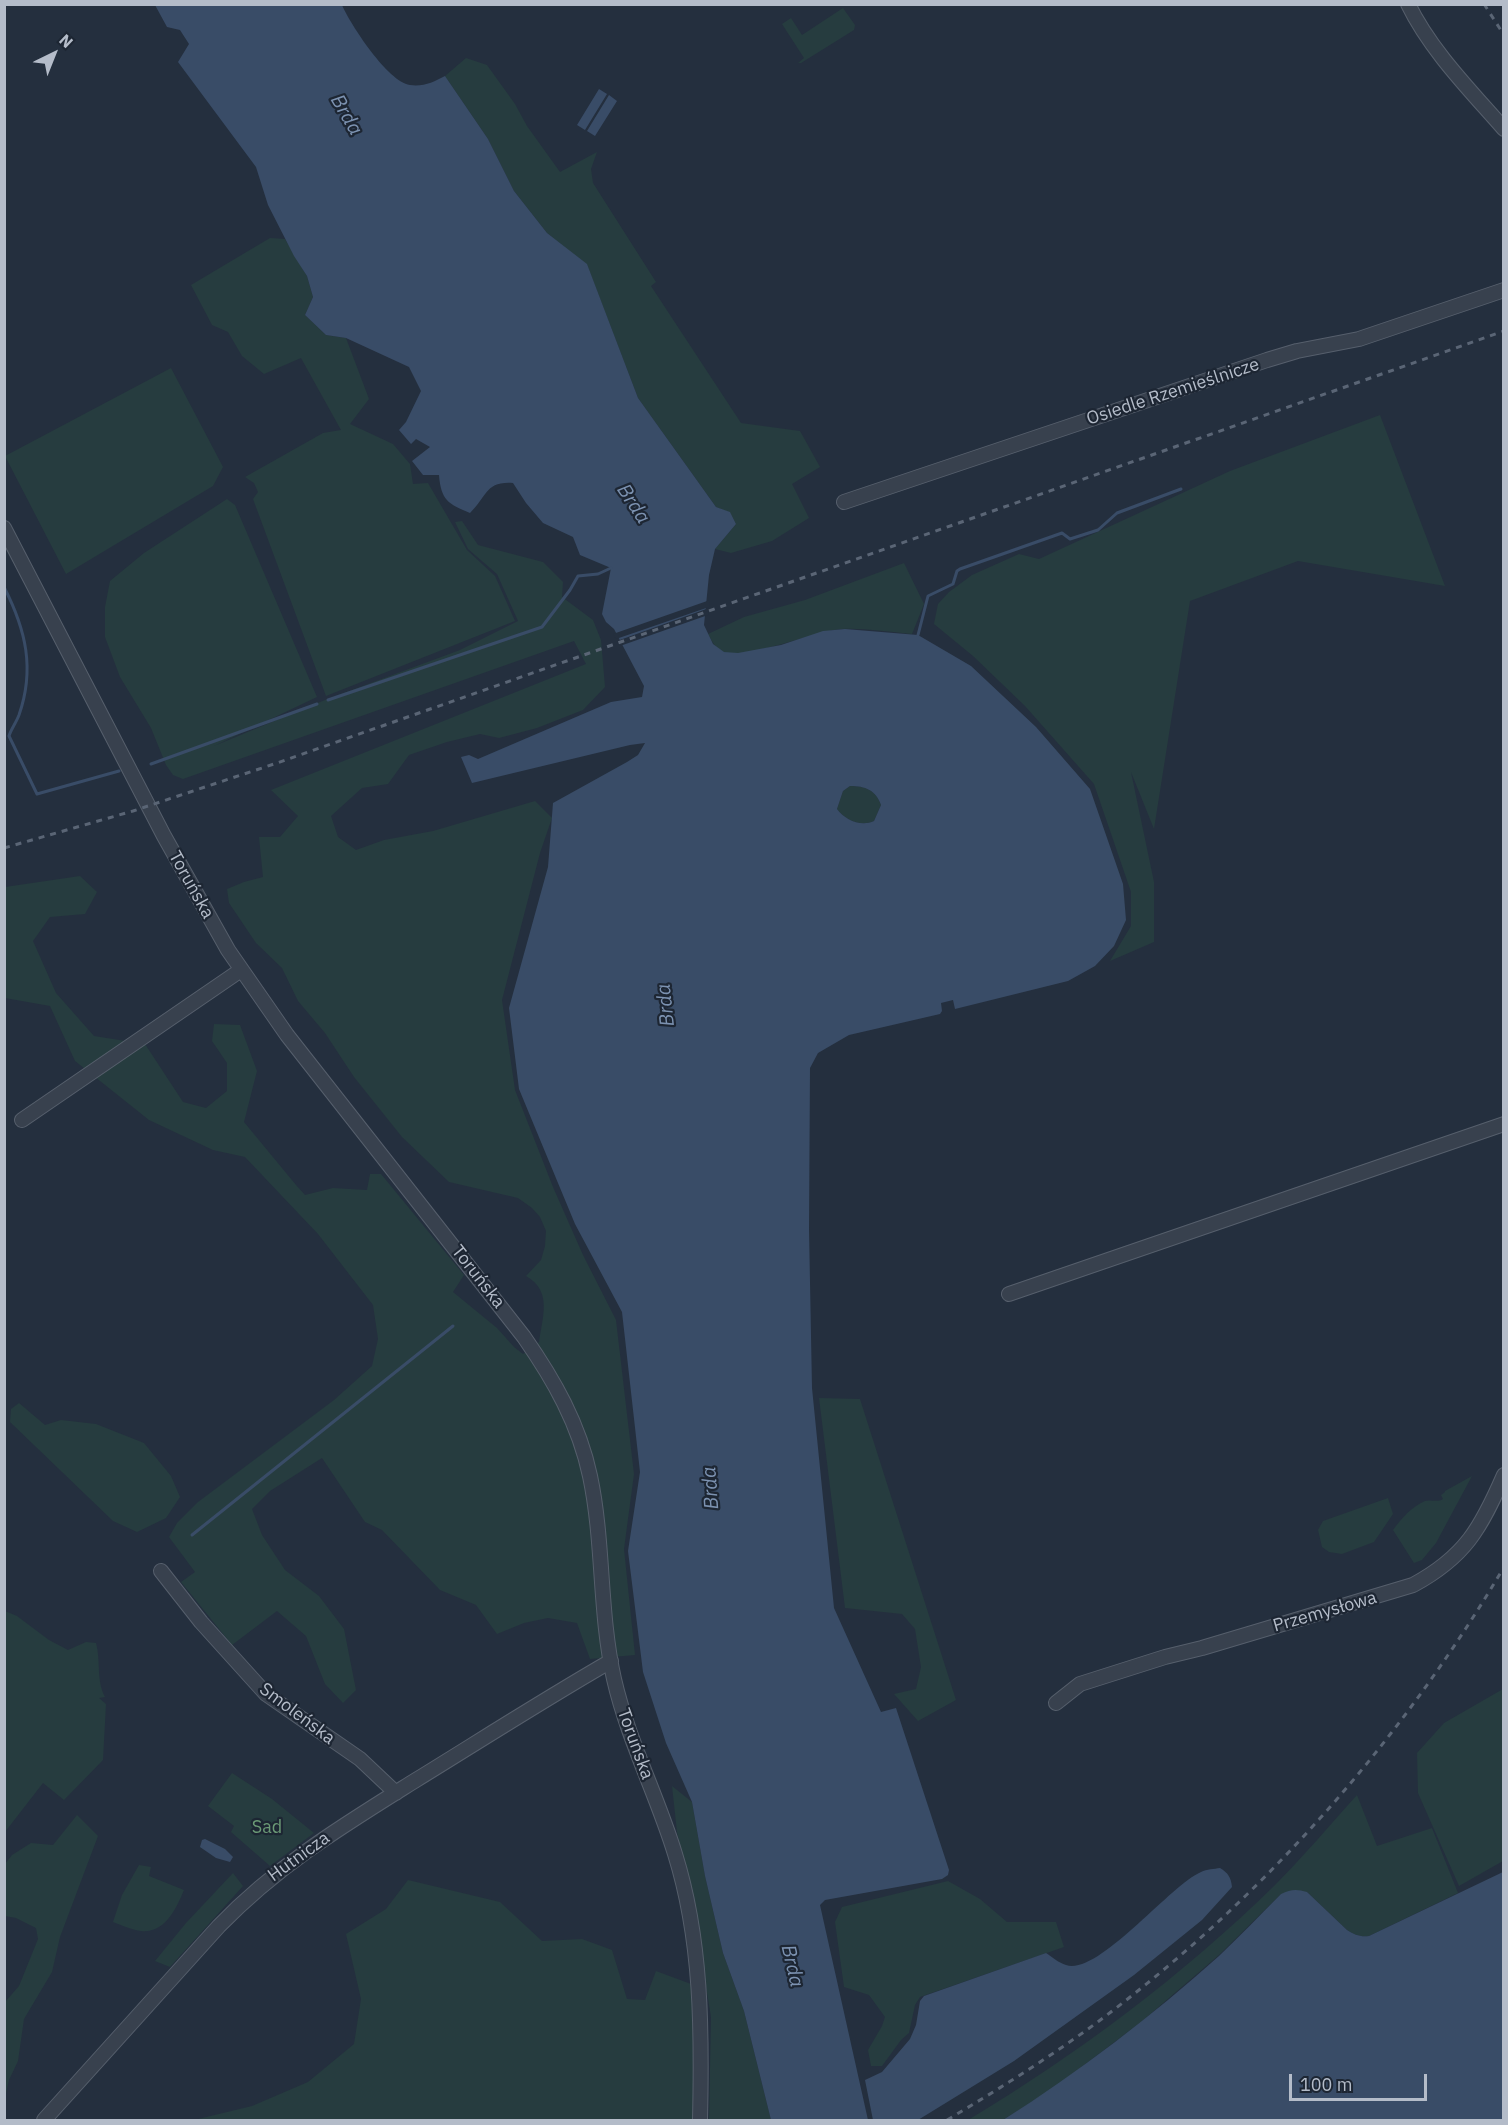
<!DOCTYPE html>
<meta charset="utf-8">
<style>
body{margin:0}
#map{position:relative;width:1508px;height:2125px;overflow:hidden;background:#242f3e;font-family:"IBM Plex Sans",sans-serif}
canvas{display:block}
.frame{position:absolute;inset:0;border:6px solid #b4bcc9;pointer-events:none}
.north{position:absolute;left:24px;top:24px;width:60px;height:60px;-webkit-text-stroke:4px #1d2633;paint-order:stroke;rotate:43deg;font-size:16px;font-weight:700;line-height:24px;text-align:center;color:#b4bcc9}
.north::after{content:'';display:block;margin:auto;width:21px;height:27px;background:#b4bcc9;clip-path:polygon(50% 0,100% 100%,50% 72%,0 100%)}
.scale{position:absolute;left:1289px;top:2074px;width:138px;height:27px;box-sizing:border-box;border:3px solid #b4bcc9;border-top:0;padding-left:8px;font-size:18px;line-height:21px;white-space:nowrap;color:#b4bcc9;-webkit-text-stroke:4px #1d2633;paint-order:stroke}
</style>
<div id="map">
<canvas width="1508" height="2125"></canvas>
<div class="frame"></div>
<div class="north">N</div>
<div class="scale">100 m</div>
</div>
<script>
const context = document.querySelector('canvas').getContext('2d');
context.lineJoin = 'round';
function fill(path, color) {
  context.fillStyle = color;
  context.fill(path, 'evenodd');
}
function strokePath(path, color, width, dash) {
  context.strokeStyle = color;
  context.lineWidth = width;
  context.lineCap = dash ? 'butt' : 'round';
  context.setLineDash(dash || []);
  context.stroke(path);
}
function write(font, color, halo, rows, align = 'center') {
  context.font = font + ' "IBM Plex Sans",sans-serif';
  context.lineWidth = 4.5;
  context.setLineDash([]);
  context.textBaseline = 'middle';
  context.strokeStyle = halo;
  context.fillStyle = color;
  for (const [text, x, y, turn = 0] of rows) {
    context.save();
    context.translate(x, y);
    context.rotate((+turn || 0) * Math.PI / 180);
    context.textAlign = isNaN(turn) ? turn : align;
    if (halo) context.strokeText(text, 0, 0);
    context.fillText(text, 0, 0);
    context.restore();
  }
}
const green = new Path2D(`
 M843,8l12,17 -1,5 -53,33h-3l6,-5 -22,-34 9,-6 11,17z
 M466,58l21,7 28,39 12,22 33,46 37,-20 -6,17 2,14 63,99 -5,4 90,137 59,8 20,36 -28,17 17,34 -37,23 -41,12 -16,-4 21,-25 -6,-11 -14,-6 -78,-109 -51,-133 -40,-32 -33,-42 -26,-52 -43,-63z
 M270,238l15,1 22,37 6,21 -8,18 21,20 20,3 23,61 -19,25 43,20 17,20 3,20 15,-1 39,67 28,26 20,45 -189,75 -73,-197 5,-7 -4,-9 -9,-6 78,-44 18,-3 -40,-72 -37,16 -22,-18 -14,-24 -16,-7 -21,-40z
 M171,368l52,99 -10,19 -147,88 -61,-118z
 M1380,415l65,171 -147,-25 -108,40 -36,228 -23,-57 23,110v60l-44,19 21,-35v-34l-37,-108 -69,-78 -52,-50 -39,-32 4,-20 11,-12 23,-17 47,-21 20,5 191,-88z
 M227,499l8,6 82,192 -103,49 111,-46 135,-50 58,-29 -21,-47 -29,-25 -13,-27 7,-1 16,24 65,17 20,20 -1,15 31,23 8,20 4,47 -22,23 -46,18 -38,10 -19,-4 -33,8 -38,13 -21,29 -26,4 -31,28 7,21 18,13 28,-10 49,-9 102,-30 17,17 -12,35 -38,147 13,90 38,97 30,68 33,65 18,154 -10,75 11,106 -45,4 -13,-36 -29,-5 -24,5 -27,11 -21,-29 -36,-15 -58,-60 -17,-8 -43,-64 -52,33 -18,18 10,26 23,35 34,26 25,33 12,61 -13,13 -18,-19 -19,-48 -29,-25 -45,34 -51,-63 14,-10 -26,-35 8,-14 21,-21 136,-102 38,-34 6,-27 -5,-34 -55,-71 -73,-77 -32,-7 -64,-30 -74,-59 -25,-55 -45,-8v-111l75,-11 17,16 -12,22 -35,3 -17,24 23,52 38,43 51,8 38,58 23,6 21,-17v-28l-15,-22 2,-17 26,1 17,46 -13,51 52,63 9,10 28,-7 34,2 3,-16h11l83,101 -11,17 44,36 17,19 9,7 16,-12c4,-27 13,-51 -13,-66l15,-16 4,-14 1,-15 -6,-14 -8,-9 -14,-10 -69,-16 -47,-45 -48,-60 -29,-44 -27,-32 -16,-33 -26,-25 -27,-40 -2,-14 17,-7 19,-5 -4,-40h21l18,-21 -27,-26 315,-126 -12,-23 -391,138 -10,-4 -7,-10 -15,-37 -31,-51 -15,-40v-30l5,-26 34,-28z
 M904,563l20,41 -12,30c-23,-2 -48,-6 -70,-5 -27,2 -99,32 -119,23 -8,-4 -11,-11 -15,-18l36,-17 61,-17z
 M850,786c15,0 26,4 31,19l-7,16c-13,6 -29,-1 -37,-12l6,-18z
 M819,1398l41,1 96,301 -38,21 -24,-27 22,-5 5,-22 -6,-38 -13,-15 -57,-6z
 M19,1403l26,22 16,-5 35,4 48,19 27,33 9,21 -14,21 -29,14 -24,-11 -103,-99 1,-13z
 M1472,1476l-36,67 -14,17 -8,3 -21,-33c9,-12 18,-23 32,-29 6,-2 12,2 18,-2l-2,-4 4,-3v-1z
 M1388,1498l5,16 -19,28 -32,12 -13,-2 -7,-5 -4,-17 5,-9z
 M5,1611l12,5 32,24 19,10 18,-8 10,1c5,18 0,37 9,54l-6,1 7,6 -3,56 -39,40 -21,-17 -38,49z
 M1503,1689v172l-44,25 -41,-93 -1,-40 27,-30z
 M232,1773l40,26 42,34 -44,33 -39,-34 3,-6 -26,-20z
 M672,1786l20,16 13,74 18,77 21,58 27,109h-62l2,-103 -19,-116 -15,-69z
 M1357,1795l20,51 55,-18 26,65 -89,43c-9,1 -14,-1 -22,-6l-40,-38 -26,2 -62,61 -78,67 -90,68 -48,30h-35c110,-66 214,-144 306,-234 29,-29 56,-61 83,-91z
 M77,1815l21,21 -38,101 -8,35 -28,47 -6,42 -9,19 -4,18v-96l14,-16 19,-47 -2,-11 -20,-10 -11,-2v-52l7,-9 19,-12 22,2z
 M139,1865l12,2 -2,9 35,14c-7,17 -19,44 -43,41 -9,-1 -20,-6 -28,-9l9,-27z
 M233,1873l10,13 -73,81 -15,-6 31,-38z
 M408,1880l92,22 42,39 40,-2 30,11 15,49 18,1 11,-29 35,13 4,48 -1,88h-500l58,-14 56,-24 46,-38 7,-45 -15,-65 40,-25z
 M948,1881l32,18 27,23h49l8,25 -144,50 -5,8 -6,28 -8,7 -19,26h-11l-3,-16 14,-24 3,-9 -16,-22 -25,-8 -9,-65 7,-15z`);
const water = new Path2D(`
 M155,5h187c8,19 46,77 68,80 13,2 24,-3 35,-9l43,63 26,52 33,42 40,31 51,134 78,109 14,5 6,12 -21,25 -6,26 -5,50 9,19 11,8 14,1 43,-8 42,-14 22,-2 73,6 53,31 65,61 54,62 33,95 3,36 -12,26 -19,20 -27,15 -113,28 -2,-9 -12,3 1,8 -2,3 -91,21 -31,18 -8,15 -1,161 3,159 22,220 47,104 15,-4 53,162 -1,5 -6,4 -117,21 -5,5 48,215h-97l-27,-109 -21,-58 -18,-77 -13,-74 -26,-59 -23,-71 -15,-121 12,-79 -18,-160 -47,-88 -56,-135 -10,-81 39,-141 5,-64 74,-41 11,-7 7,-12 -15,2 -158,38 -11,-26 8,-2 9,4 133,-57 31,-5 2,-11 -30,-57 -8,-7 -4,-8 9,-46 -31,-13 -7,-18 -30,-14 -17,-20 -13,-20c-28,-2 -26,14 -43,30 -22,-9 -29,-13 -31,-38h-16l-11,-14 18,-14 -14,-8 -5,5 -12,-14 7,-8 15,-31 -12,-24 -63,-29 -20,-3 -21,-20 8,-18 -6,-21 -13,-20 -26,-51 -12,-38 -78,-105 11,-18 -9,-14 -13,-3zM850,786c15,0 26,4 31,19l-7,16c-13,6 -29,-1 -37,-12l6,-18z
 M599,89l8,5 -22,36 -8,-5z
 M609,95l8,6 -22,35 -8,-5z
 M205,1839l20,10 8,8 -3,5 -14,-4 -16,-11 2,-7z
 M1220,1868c8,5 11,9 12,19l-30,33 -68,55 -120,86 -96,59h-45l-8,-40 17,-8 28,-33 6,-14 4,-24 4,-5 122,-43c6,4 13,10 20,12 32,11 103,-79 135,-93 6,-3 13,-3 19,-4z
 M1503,1872v248h-500c76,-48 149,-104 216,-164 21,-20 41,-41 62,-62 10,-5 16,-5 26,-2l40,38c8,5 13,7 22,6z`);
const pier = new Path2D(`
 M710,600l-1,7 -93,32 -3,-5z
 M709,608l-1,7 -88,31 -3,-5z`);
const stream = new Path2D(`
 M4,587c22,43 31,82 15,128 -3,8 -8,14 -10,21l28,58 82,-23
 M918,635l10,-39 25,-12 4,-13 3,-2 102,-36 8,6 28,-9 19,-17 64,-24
 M328,700l214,-73 28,-37 8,-14 20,-2 13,-6
 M151,764l166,-60
 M192,1535l261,-209`);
const minor = new Path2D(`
 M1408,4c23,47 62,86 96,125
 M844,502l423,-142 30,-9 62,-12 145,-49
 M4,528l160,308 64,114 59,85 237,302c30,43 55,87 66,139 14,66 9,136 24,203 14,61 43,116 61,175 27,86 27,178 25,266
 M22,1120l219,-150
 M1009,1294l495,-170
 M161,1571l40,51 65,72 94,65 36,34
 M1056,1703l24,-19 85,-27 37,-9 211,-63c52,-28 68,-57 91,-110
 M44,2120l175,-194c60,-62 125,-101 197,-146 65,-40 129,-81 195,-119`);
const rail = new Path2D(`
 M1484,4l20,31
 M4,848l129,-37 144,-48 1227,-432
 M947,2120c52,-31 103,-63 152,-99 163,-122 301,-278 405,-454`);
const streetNames = [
 ["Osiedle Rzemieślnicze",1173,392,-18],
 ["Toruńska",191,885,61],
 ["Toruńska",478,1277,52],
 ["Przemysłowa",1325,1612,-16],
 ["Smoleńska",297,1714,37],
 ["Toruńska",635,1744,70],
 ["Hutnicza",299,1857,-36]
];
const parkNames = [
 ["Sad",267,1828]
];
const waterNames = [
 ["Brda",346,115,60],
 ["Brda",633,504,57],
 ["Brda",666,1005,-96],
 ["Brda",711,1488,-94],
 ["Brda",792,1966,77]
];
fill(green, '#263c3f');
fill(water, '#394c67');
fill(pier, '#242f3e');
strokePath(stream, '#394c67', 3);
strokePath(minor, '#565f6c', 16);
strokePath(minor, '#38414e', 14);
strokePath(rail, '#5a6575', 3, [6, 6]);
write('18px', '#b4bcc9', '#1d2633', streetNames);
write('18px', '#6b9a76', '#1d2633', parkNames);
write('italic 20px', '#7c92b1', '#1d2633', waterNames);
</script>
